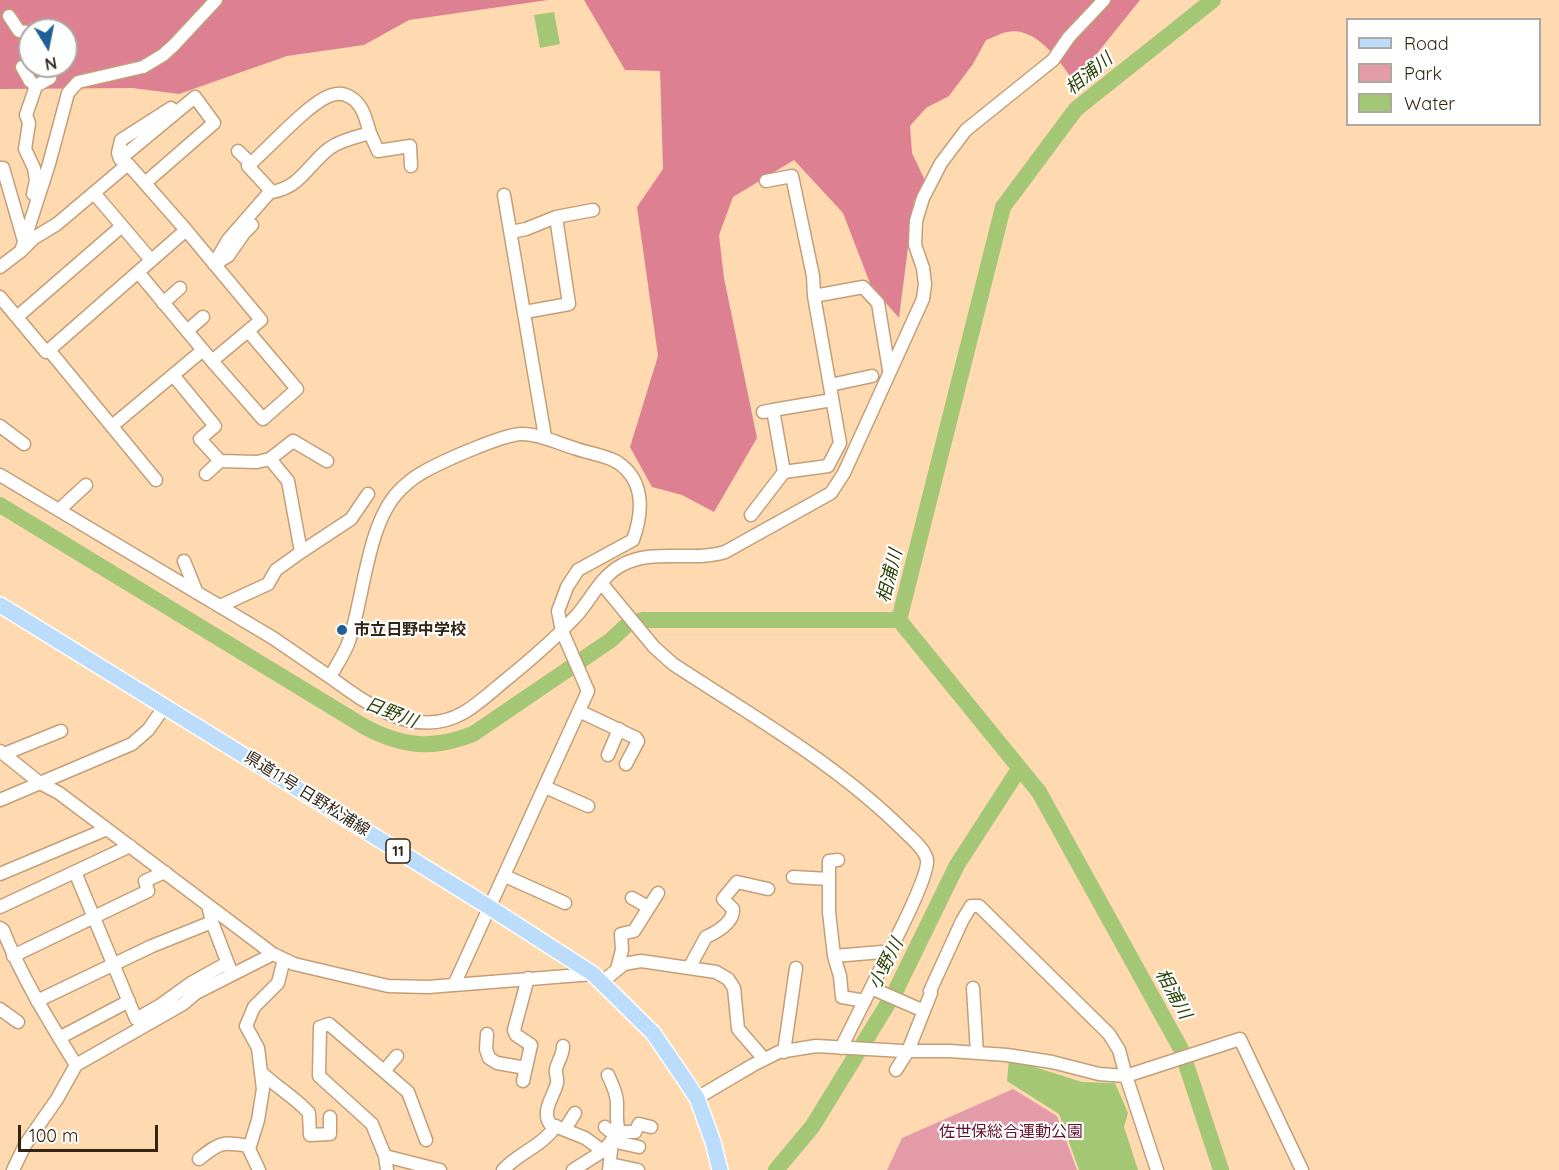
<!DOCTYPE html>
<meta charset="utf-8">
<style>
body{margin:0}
#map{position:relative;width:1559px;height:1170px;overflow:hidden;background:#ffd9b0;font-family:Quicksand,sans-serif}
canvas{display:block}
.legend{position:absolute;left:1346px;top:18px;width:195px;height:108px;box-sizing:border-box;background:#fff;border:2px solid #ada8a1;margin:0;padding:8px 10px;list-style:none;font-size:18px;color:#332515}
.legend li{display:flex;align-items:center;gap:12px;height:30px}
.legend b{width:30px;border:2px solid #ada8a1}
.north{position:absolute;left:18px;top:18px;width:60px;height:60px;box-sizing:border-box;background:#fff;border:2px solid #ada8a1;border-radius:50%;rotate:170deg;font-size:16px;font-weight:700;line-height:24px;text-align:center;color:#332515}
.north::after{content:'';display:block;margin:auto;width:21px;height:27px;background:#206096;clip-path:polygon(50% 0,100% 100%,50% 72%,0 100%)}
.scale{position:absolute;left:18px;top:1125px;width:140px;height:27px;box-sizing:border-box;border:3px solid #332515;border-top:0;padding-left:8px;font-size:18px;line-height:21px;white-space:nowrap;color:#332515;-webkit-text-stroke:4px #fff;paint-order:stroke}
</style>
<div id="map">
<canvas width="1559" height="1170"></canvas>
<ul class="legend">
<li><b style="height:8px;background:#bcdcfb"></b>Road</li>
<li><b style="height:16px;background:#e49ba8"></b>Park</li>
<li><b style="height:16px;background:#a3c774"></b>Water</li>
</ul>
<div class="north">N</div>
<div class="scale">100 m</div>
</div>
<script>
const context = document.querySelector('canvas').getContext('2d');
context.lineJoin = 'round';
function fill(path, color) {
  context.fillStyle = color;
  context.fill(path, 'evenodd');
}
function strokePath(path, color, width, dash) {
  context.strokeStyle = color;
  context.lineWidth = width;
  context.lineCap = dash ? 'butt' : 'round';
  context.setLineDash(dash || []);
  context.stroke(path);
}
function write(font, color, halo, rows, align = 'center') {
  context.font = font + ' Quicksand,"Noto Sans JP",sans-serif';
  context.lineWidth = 4.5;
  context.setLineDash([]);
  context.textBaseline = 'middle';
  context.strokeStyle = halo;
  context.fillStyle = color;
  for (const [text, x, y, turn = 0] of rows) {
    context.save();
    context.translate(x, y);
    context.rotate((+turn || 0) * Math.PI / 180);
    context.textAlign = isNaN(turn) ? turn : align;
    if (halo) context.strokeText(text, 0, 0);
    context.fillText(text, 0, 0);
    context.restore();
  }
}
const green = new Path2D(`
 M1013,1089l44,27 20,54h-190l15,-32z`);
const forest = new Path2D(`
 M0,0h548l-139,20 -45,25 -77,11 -108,38 -47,-6 -132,1zM30,30h36v36h-36z
 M584,0h556l-66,82c-13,-20 -39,-57 -67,-50 -7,1 -14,6 -21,8l-13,24 -24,32 -23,12 -16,18 2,27 17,36 -15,11 -15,118 -28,-32 -28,-73 -49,-53 -61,37 -14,38 5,43 33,160 -43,74 -32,-17 -30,-8 -22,-40 28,-91 -21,-149 26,-38 -3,-98 -35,-1z`);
const water = new Path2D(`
 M554,12l6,32 -20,4 -6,-33z
 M1009,1059l73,23 33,1 13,30 -4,14 14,43h-59l-20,-56 -52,-33z`);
const river = new Path2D(`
 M1213,0l-137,109 -73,98 -104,413 140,172 142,257 40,121
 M0,505l365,222c38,20 67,23 108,7l138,-94 17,-16 15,-4h256
 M776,1170l36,-43 83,-135 62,-127 62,-96`);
const minor = new Path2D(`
 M9,16l10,15 9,1 2,3
 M22,67l8,14 6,5 -10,29 3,8 -4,26 9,19 2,12 -3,14
 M36,86l14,-8 2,-12
 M370,133l8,18 32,-5 1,20
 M238,151l13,13
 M120,159l-2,-6 3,-13 50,-32
 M0,168h3l21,73
 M766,181l26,-5 21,100 1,20 49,-9 15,16 11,67
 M145,183l69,-60 -19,-26 -75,62 8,5 58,66
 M94,193l57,67
 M504,195l41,242
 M511,232l15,-3 30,-12
 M21,251l28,-87 19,-71 10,-11 65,-15 20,-12 11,-10 42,-45
 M214,264l14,-24 41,-47c9,-2 19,-5 26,-11 13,-10 22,-25 35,-34 11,-8 27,-11 40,-15 -4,-13 -7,-29 -20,-36 -5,-3 -12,-4 -18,-2 -22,6 -64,54 -84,71l24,26
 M215,264l13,-8 16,-23 8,-8
 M0,267l21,-16 13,-13 23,-14 71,-60
 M0,297l46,55 3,-2 107,130
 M163,303l17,-15
 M525,312l44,-8 -13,-87 37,-7
 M17,317l105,-91
 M187,331l16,-14
 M49,350l137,-120 75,90 -49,41 -74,-89
 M212,361l51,58 34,-30 -49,-58
 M173,375l42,51 -15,13 20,22 -14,13
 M830,385l42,-9
 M773,410l59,-10
 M763,412l10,-2 11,62
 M0,426l24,18
 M112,426l91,-76
 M220,461l37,1 13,-3 23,-18 34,20
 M0,475l273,163 57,39c6,-11 15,-24 19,-36 15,-44 18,-117 50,-150 6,-6 14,-13 21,-17 18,-11 83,-40 102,-40 18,0 35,9 52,14 13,5 31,7 43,14 28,18 26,50 16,78l-55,30 -11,17 -9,24 4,20 26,60 -134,294
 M59,510l27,-25
 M751,515l33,-43 44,-6 12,-23 -26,-147
 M301,552l50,-33 17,-25
 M184,561l13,32
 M602,584l52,63 19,17c79,52 164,100 232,168 7,7 20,17 22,28 2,15 -31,79 -40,96
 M220,606l48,-22 8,-14 25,-18 -13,-71 -18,-22
 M330,677c37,27 85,63 133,36 14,-8 27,-20 39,-30 26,-21 52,-43 75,-68 14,-16 25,-40 45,-50 31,-17 70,-3 103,-13l106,-59 13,-20 79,-174 2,-15 -2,-16 -8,-23 1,-24 7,-23 18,-35 25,-33 87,-70 16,-23 35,-37
 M579,711l57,27 2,3 -12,23
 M0,751l40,32 19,10 214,161 21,10 94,22 40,1 165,-13
 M4,754l57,-23
 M608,755l11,-26
 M545,787l43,19
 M0,800l132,-56 16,-14 17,-24
 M838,860l-9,1v51l5,44 48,-4 5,4 -46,92
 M75,872l61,147 23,-13 32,-23 36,-20
 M0,874l107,-45
 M505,876l60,27
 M793,877l36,2
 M632,898l16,9
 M0,907l130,-61
 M212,922l18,47
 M0,928l3,2c19,48 46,91 73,135
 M13,956l135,-65 -3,-10 20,-9
 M834,956l6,20 2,21 23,4
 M689,968l17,-31c11,-5 28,-15 27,-28l-10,-10 14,-17 31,7
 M617,969l5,-19 -1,-16 13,-3 24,-38
 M602,982l22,-18 17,-3 75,11 12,7 6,9 4,41 26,30
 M871,988l53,23
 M973,988l4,65
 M37,1001l115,-55 60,-24 -4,-17
 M0,1009l18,13
 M487,1034l-1,15 3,9 8,5 29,5
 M59,1038l70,-37
 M563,1046c0,10 -5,14 -7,23 -1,5 2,9 1,14 -3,13 -16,28 -7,41l35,14 18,13
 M784,1052l12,-84
 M896,1070l12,-19 23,-58 -1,-2 32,-70 9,-15h8l130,128 10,16 7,26 31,94
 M384,1071l13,-15
 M261,1072c15,15 34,25 48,41l1,22 20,-1v-17
 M523,1081l8,-36 -15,-10 -2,-5 14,-52
 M697,1098l56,-33 26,-13 37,-6 87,5h47l57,4 45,7 47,12 27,2 114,-37 62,131
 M605,1127l11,9
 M565,1129l10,-16
 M619,1132h16l4,-8 12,3
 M426,1140l-18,-48 -79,-68 -9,3 -1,49 53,48 13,32 55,14
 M385,1156l2,14
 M199,1159c22,-18 23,-17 51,-13
 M610,1164l28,6
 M13,1170l12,-25 32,-46 19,-34 107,-61 13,-11 77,-39
 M259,1170l-10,-21 9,-29 5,-31 -5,-41 -12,-22 8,-19 24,-24 6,-24
 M503,1170c17,-18 38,-23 53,-44
 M573,1170l30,-19 16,-19c-3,-10 -2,-18 -2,-29 0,-10 -5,-19 -9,-28
 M609,1170l3,-29 27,6`);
const major = new Path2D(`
 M0,605l489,302 104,67 60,59 26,38 18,27 16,44 7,28`);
const markers = [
 [342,630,6,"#206096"]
];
const shields = [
 [398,851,24]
];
const shieldNames = [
 ["11",398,851]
];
const poiNames = [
 ["市立日野中学校",354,630]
];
const streetNames = [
 ["県道11号 日野松浦線",307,794,32]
];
const parkNames = [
 ["佐世保総合運動公園",1011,1132]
];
const waterNames = [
 ["相浦川",1089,74,-39],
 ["相浦川",890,576,-76],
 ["日野川",391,713,21],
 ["小野川",886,964,-63],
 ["相浦川",1173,994,61]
];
fill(green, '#e49ba8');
fill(forest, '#dc8092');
fill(water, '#a3c774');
strokePath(river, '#a3c774', 16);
strokePath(minor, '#c39f78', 15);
strokePath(major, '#fff', 18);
strokePath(minor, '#fff', 12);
strokePath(major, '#bcdcfb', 15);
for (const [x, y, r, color] of markers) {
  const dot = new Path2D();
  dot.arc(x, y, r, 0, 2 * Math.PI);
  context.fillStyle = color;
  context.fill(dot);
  strokePath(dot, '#fff', 2);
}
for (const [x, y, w] of shields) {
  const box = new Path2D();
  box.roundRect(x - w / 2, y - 12, w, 24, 4.5);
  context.fillStyle = '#fff';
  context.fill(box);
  strokePath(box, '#332515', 1.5);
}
write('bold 15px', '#332515', null, shieldNames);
write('bold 16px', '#332515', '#fff', poiNames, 'left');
write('16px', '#332515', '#fff', streetNames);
write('16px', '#63102a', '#fff', parkNames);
write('italic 18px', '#2d4306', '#fff', waterNames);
</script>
